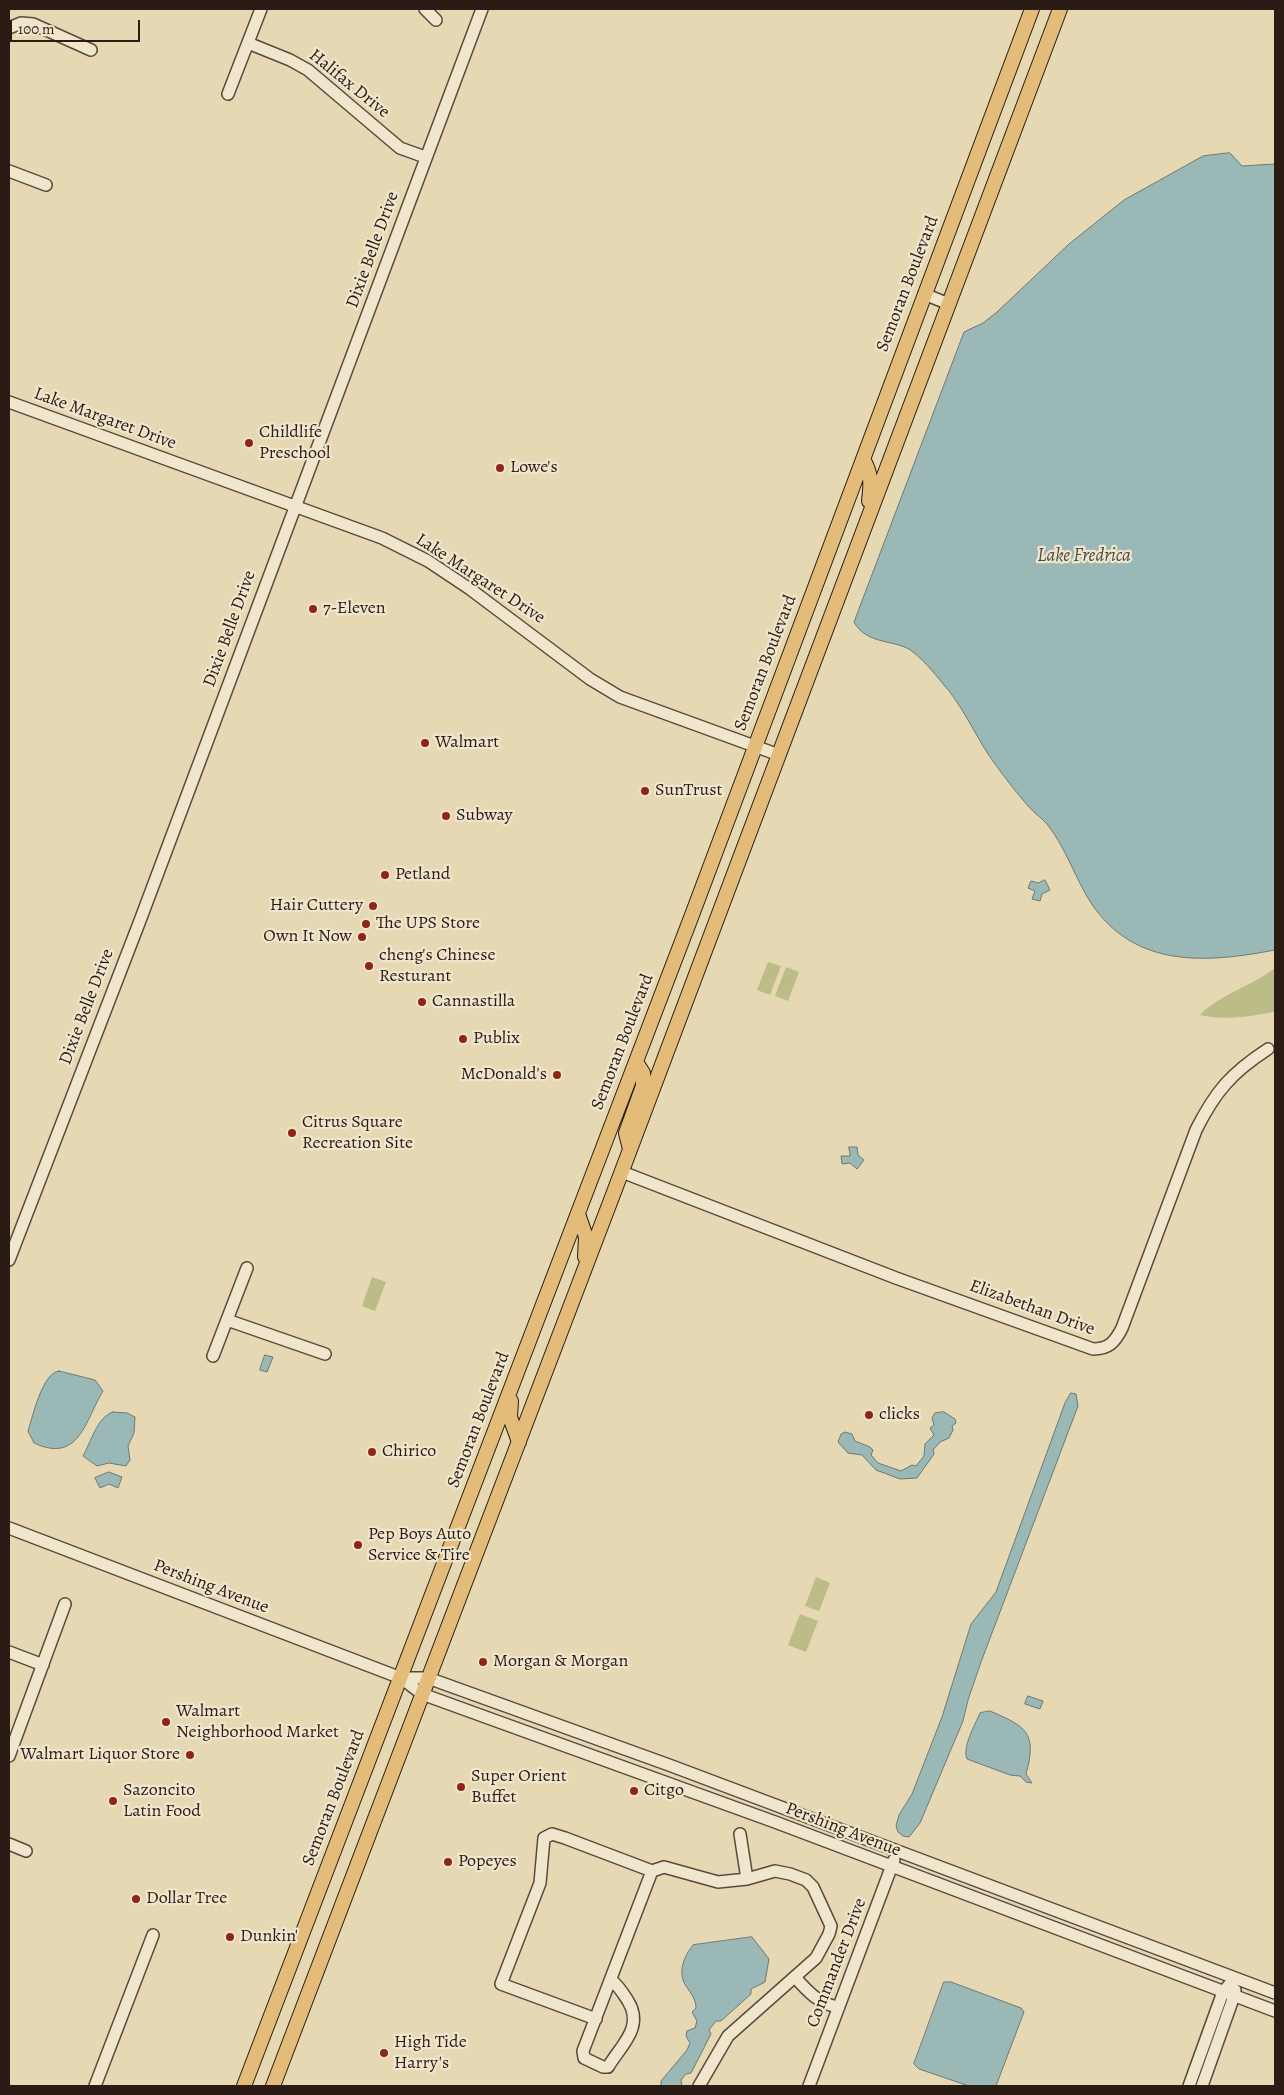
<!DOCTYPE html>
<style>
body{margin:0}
#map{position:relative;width:1284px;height:2095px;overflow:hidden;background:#e6d8b2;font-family:Alegreya,serif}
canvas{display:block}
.frame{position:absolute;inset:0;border:10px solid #2b1b15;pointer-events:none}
.scale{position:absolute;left:10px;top:20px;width:130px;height:22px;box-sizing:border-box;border:2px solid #2b1b15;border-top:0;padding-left:6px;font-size:15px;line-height:18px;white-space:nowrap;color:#2b1b15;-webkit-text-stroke:4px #efe6cd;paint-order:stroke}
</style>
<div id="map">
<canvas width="1284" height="2095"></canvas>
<div class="frame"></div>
<div class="scale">100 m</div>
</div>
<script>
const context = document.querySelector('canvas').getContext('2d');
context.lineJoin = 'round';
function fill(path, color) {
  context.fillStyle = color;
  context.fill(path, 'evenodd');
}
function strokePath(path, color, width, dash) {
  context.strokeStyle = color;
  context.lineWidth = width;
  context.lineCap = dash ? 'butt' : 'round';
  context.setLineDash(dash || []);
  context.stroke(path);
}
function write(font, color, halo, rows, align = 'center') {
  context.font = font + ' Alegreya,serif';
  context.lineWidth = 4.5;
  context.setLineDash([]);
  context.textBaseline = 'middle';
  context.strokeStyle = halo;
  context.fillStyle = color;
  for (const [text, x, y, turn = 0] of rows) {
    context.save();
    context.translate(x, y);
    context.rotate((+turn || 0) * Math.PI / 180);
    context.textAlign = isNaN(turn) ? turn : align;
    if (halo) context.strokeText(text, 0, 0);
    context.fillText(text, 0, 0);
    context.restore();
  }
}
const green = new Path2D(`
 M768,962l13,4 -11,29 -13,-5z
 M786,967l13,5 -11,29 -13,-5z
 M1275,968v44c-25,4 -49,9 -75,3 20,-21 52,-29 75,-47z
 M372,1277l14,5 -11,29 -13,-5z
 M816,1577l14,6 -11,28 -14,-5z
 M800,1614l18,7 -12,31 -18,-7z`);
const water = new Path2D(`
 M1230,153l12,13 33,-2v786c-68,13 -140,19 -184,-47 -16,-25 -25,-55 -44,-79 -5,-6 -12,-10 -17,-16 -12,-13 -24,-29 -35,-44 -17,-23 -28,-50 -46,-73 -11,-13 -23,-29 -36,-39 -15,-13 -46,-6 -59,-30l110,-290 19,-9 14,-11 72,-68 55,-44 79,-44z
 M1045,880l5,10 -8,4 -2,7 -8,-2 3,-8 -7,-3 3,-7 7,2z
 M849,1147h8l1,8 6,5 -7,9 -7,-6 -8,1 -1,-8h9z
 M265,1355l8,2 -6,15 -7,-2z
 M59,1371l36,9 8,11c-18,30 -24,73 -69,52l-6,-12c5,-15 14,-58 31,-60z
 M1071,1393l5,1 2,12 -97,256 -13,38 -5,21 -43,102 -11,14 -6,-1 -5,-4 -2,-6 3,-11 13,-21 30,-77 29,-93 25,-32 69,-189z
 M113,1412l14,1 8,4 -1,16 -6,13 2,14 -4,6 -17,-3 -12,3 -14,-10c8,-14 14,-39 30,-44z
 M944,1412l11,7 1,4 -4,3 1,4 -4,8 -9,4 -7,8 1,4 -17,24 -17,1 -24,-9 -14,-15 -14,-2 -10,-11 3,-8 4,-2 7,2 3,7 15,6 3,3 -2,5 7,8 23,8 11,-6 4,1 8,-10 1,-12 9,-9 -4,-7 4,-3 -2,-7 3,-5z
 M109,1472l13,5 -4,11 -9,-4 -9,4 -5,-10z
 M1028,1696l15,5 -3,8 -15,-5z
 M990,1711c35,15 48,21 36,63l6,9 -6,-1 -6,-6 -10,-1 -43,-16c-5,-12 8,-34 13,-46z
 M752,1937l17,22 -4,23 -14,7v5l-30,27h-5l-7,9 2,4 -20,39 -5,1 -5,6 1,6h-21v-5l26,-31 3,-7 -4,-7 1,-5 8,-3 2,-7 -5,-9 4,-4c0,-9 -5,-14 -10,-22 -9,-13 -2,-30 7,-41z
 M944,1982h7l70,26 3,4 -28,74h-27l-50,-17 -5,-5z`);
const minor = new Path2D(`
 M425,9l11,11
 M9,28l12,-5 12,1 58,26
 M248,43l42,17 18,10 92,78 25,9
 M228,94l33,-85
 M9,171l37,14
 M924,294l25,10
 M9,402l373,136 46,23 42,28 120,90 30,18 159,58
 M622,1172l274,106 197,71c16,0 22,-7 29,-21l74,-198c19,-38 35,-57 72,-81
 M9,1260l132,-342 341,-909
 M227,1320l98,34
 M213,1356l34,-88
 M9,1528l392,150 21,16 353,128 500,189
 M9,1652l34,13
 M401,1678h27l241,87 606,228
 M9,1756l56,-152
 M740,1834l7,45
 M9,1844l17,7
 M795,1977c12,14 25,28 44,30
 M611,1980c8,6 12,13 17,21 16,26 -6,43 -20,66h-5l-19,-9 -1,-7 69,-180 12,-4 54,15 29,-3 28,-8 15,3 16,6 7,7 18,39 -2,8 -13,24 -88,78 -29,50
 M596,2019l-95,-35 39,-101 4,-45 8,-4 13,4 87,33
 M95,2086l58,-151
 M809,2086l85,-226
 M1189,2086l34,-94 12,-14
 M1202,2086l32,-90 1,-6`);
const major = new Path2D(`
 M863,459c9,15 8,26 6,42
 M630,1149l-4,-16 17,-47v-13l-7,-11
 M578,1214l8,23 -1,20
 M511,1401l-1,16 9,25
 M244,2086l448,-1171 340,-906
 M273,2086l341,-894 446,-1183`);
const markers = [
 [249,443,5,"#8f2418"],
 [500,468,5,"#8f2418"],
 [313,609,5,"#8f2418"],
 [425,743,5,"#8f2418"],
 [645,791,5,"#8f2418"],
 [446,816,5,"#8f2418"],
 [385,875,5,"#8f2418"],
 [373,906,5,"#8f2418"],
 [366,924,5,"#8f2418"],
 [362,937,5,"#8f2418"],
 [369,966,5,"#8f2418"],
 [422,1002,5,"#8f2418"],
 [463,1039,5,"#8f2418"],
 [557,1075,5,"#8f2418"],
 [292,1133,5,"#8f2418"],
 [869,1415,5,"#8f2418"],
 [372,1452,5,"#8f2418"],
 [358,1545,5,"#8f2418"],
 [483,1662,5,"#8f2418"],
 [166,1722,5,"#8f2418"],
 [190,1755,5,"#8f2418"],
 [461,1787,5,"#8f2418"],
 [634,1791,5,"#8f2418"],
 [113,1801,5,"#8f2418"],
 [448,1862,5,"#8f2418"],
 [136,1899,5,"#8f2418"],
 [230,1937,5,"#8f2418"],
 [384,2053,5,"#8f2418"]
];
const streetNames = [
 ["Halifax Drive",349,84,39],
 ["Dixie Belle Drive",373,250,-70],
 ["Semoran Boulevard",908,284,-69],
 ["Lake Margaret Drive",105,419,20],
 ["Lake Margaret Drive",480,579,33],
 ["Dixie Belle Drive",230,629,-70],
 ["Semoran Boulevard",766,663,-69],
 ["Dixie Belle Drive",87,1007,-69],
 ["Semoran Boulevard",623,1042,-69],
 ["Elizabethan Drive",1032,1308,20],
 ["Semoran Boulevard",479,1420,-69],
 ["Pershing Avenue",211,1587,21],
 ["Semoran Boulevard",334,1798,-69],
 ["Pershing Avenue",843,1830,21],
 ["Commander Drive",837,1963,-69]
];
const poiNames = [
 ["Childlife",259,433],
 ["Preschool",259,454],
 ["Lowe's",510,468],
 ["7-Eleven",323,609],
 ["Walmart",435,743],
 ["SunTrust",655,791],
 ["Subway",456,816],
 ["Petland",395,875],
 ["Hair Cuttery",363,906,"right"],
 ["The UPS Store",376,924],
 ["Own It Now",352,937,"right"],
 ["cheng's Chinese",379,956],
 ["Resturant",379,977],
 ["Cannastilla",432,1002],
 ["Publix",473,1039],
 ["McDonald's",547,1075,"right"],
 ["Citrus Square",302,1123],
 ["Recreation Site",302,1144],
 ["clicks",879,1415],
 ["Chirico",382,1452],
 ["Pep Boys Auto",368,1535],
 ["Service & Tire",368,1556],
 ["Morgan & Morgan",493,1662],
 ["Walmart",176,1712],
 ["Neighborhood Market",176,1733],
 ["Walmart Liquor Store",180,1755,"right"],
 ["Super Orient",471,1777],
 ["Buffet",471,1798],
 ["Sazoncito",123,1791],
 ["Latin Food",123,1812],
 ["Citgo",644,1791],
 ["Popeyes",458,1862],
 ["Dollar Tree",146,1899],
 ["Dunkin'",240,1937],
 ["High Tide",394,2043],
 ["Harry's",394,2064]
];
const waterNames = [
 ["Lake Fredrica",1084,556]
];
fill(green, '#bcbc88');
fill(water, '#99b8b6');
strokePath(water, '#6d7976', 1);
strokePath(minor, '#5a4a3c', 14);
strokePath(major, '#2b1b15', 16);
strokePath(minor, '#efe6cd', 11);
strokePath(major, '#e3bc79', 14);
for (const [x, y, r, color] of markers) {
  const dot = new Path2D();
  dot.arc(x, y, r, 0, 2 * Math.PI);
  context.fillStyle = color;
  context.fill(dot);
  strokePath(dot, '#efe6cd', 2);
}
write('18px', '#2b1b15', '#efe6cd', streetNames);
write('18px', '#2b1b15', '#efe6cd', poiNames, 'left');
write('italic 19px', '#4c4a45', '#efe6cd', waterNames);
</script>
